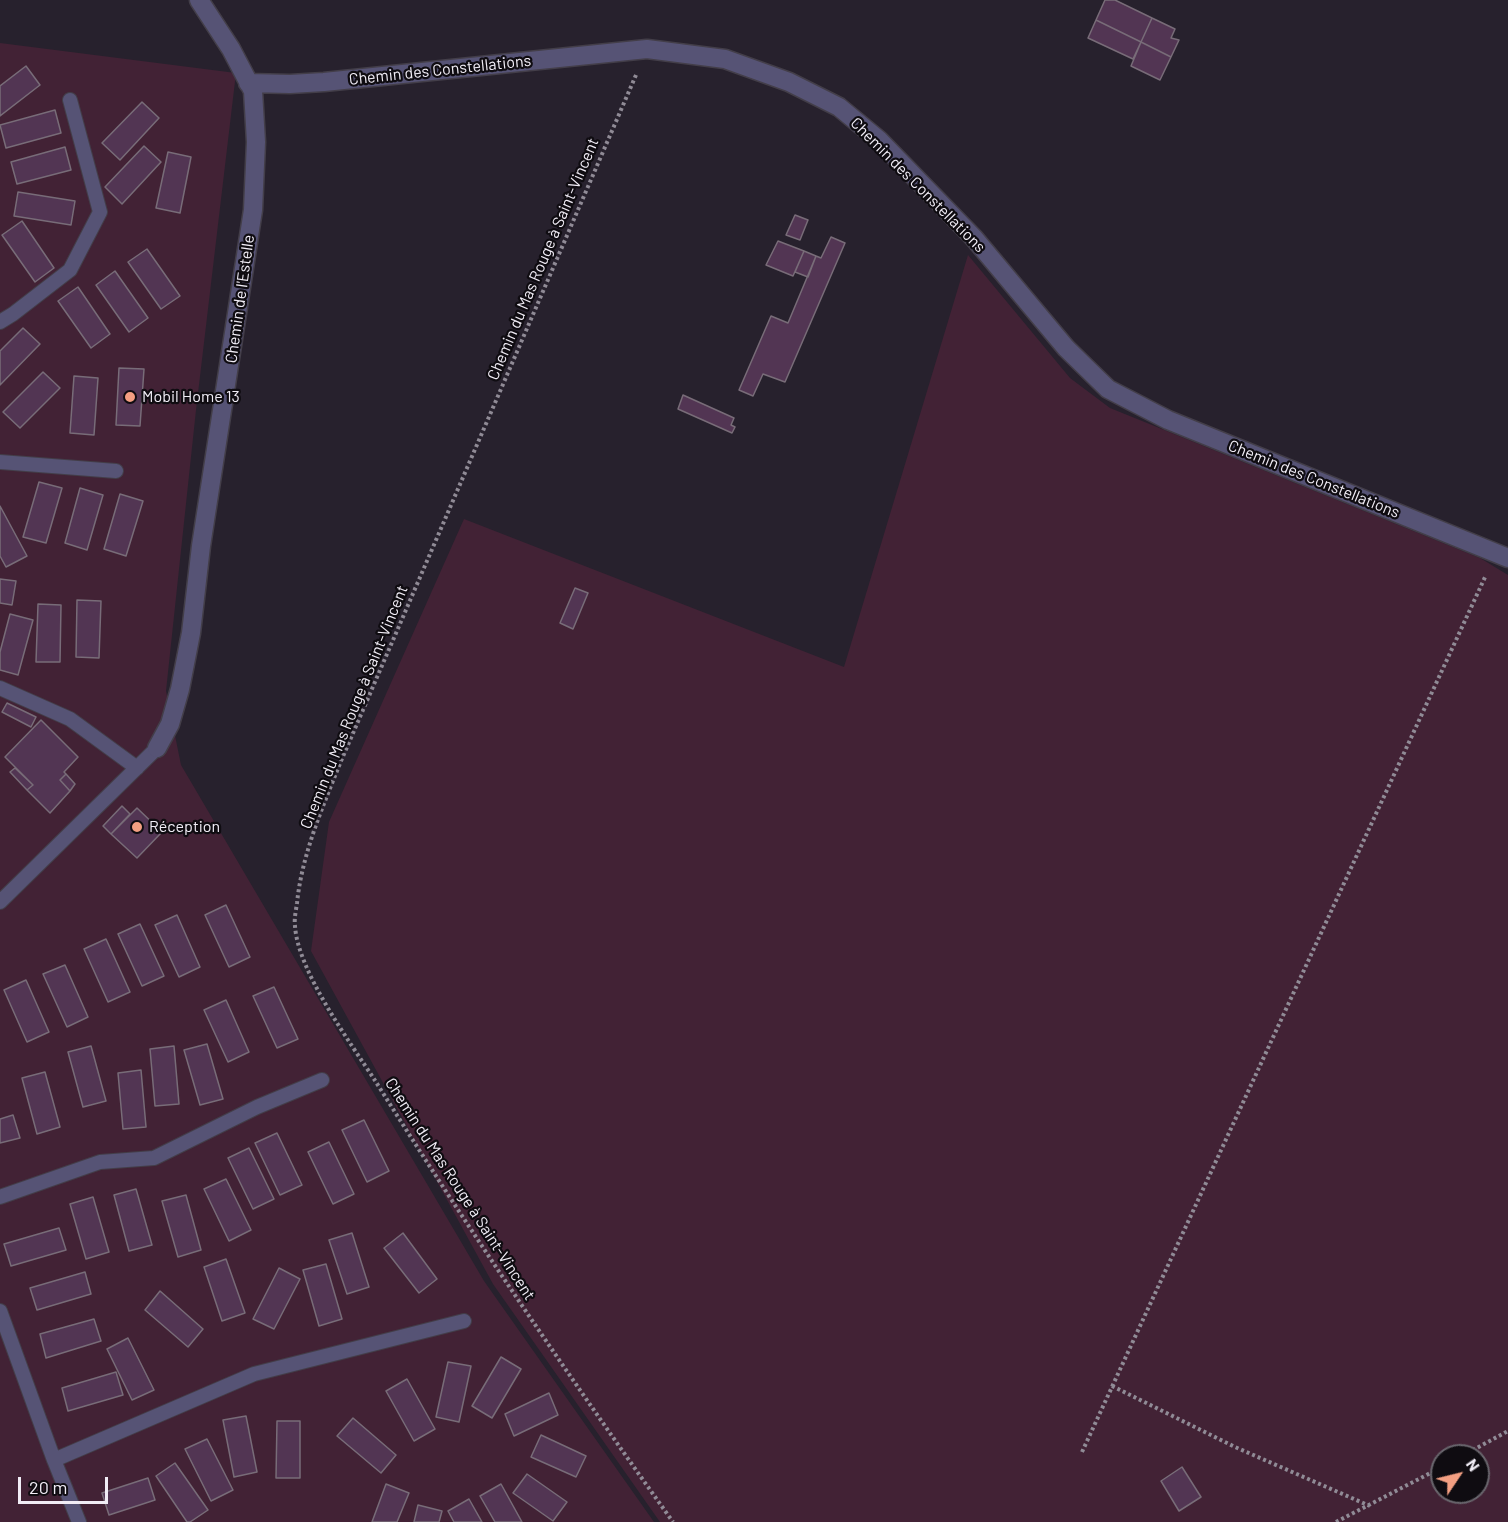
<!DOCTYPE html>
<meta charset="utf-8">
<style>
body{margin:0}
#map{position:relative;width:1508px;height:1522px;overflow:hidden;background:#27212d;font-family:Barlow,sans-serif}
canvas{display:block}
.north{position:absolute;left:1430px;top:1444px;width:60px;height:60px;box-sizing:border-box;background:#0f0c11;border:2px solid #69666d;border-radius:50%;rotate:55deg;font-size:16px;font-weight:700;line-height:24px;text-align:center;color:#f1edf6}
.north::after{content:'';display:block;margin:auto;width:21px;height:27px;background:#f39f82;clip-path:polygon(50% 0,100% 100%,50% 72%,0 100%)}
.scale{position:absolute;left:18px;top:1477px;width:90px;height:27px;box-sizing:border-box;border:3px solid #f1edf6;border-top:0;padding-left:8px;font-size:18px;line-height:21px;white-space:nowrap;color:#f1edf6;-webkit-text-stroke:4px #0f0c11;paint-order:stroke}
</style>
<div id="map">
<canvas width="1508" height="1522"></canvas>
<div class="north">N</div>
<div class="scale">20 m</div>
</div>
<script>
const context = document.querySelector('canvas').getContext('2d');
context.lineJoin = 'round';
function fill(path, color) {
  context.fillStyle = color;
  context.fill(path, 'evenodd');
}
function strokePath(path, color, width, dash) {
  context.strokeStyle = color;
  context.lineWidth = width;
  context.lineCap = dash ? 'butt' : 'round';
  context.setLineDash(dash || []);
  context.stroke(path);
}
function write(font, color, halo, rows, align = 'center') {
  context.font = font + ' Barlow,sans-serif';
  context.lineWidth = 4.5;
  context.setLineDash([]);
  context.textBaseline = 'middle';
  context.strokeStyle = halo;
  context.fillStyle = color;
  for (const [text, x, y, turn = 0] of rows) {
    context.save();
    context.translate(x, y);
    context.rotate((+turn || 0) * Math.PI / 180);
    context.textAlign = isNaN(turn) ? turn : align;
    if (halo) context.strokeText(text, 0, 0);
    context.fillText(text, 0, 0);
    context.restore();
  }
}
const green = new Path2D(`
 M0,43l236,30 -40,337 -30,281 15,74 303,516 170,241h-654z
 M968,255l102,123 40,30 370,150 28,17v947h-848l-167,-238 -182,-333 18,-129 135,-303 380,148zM1442,1456h36v36h-36z`);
const building = new Path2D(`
 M1105,0h10l37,18 -11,24 -45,-22z
 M1152,18l23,11 -4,9 8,2 -8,17 -30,-15z
 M1096,20l45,22 -8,17 -45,-21z
 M1141,42l30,15 -11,23 -29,-14z
 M26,66l14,19 -40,31v-30z
 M142,102l17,16 -39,42 -18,-17z
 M55,110l6,23 -55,15 -6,-23z
 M144,146l17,16 -39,42 -17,-17z
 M65,147l6,23 -54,14 -6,-22z
 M168,152l23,5 -11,56 -24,-5z
 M18,192l57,9 -4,24 -57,-9z
 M795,215l13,5 -8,20 -14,-5z
 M22,221l32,47 -19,14 -33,-47z
 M831,237l14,6 -60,139 -22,-8 -10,22 -14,-6 32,-74 17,7 28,-67 5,2z
 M778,241l26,10 -11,25 -27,-11z
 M147,249l33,47 -19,13 -33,-47z
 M804,251l12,5 -8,21 -13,-5z
 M115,271l33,47 -19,14 -33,-47z
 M78,287l32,47 -19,14 -33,-47z
 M23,328l17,16 -40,41v-34z
 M119,368l25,1 -4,57 -24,-1z
 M43,372l17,16 -40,40 -17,-16z
 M74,376l24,2 -4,57 -24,-2z
 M683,395l51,23 -3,7 4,2 -3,6 -54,-24z
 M39,482l23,6 -16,55 -23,-6z
 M80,488l23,7 -16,55 -22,-7z
 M120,494l23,7 -17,55 -22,-7z
 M0,506l27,50 -21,11 -6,-11z
 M0,579l16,2 -4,24 -12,-2z
 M575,588l13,5 -15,36 -13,-6z
 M77,600l24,1 -2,57 -23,-1z
 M38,604l23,1 -1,57h-24z
 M10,614l23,6 -15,55 -18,-5v-18z
 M7,703l29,14 -5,10 -29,-15z
 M41,720l37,37 -14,15 2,2 -6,6 10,11 -20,22 -23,-23 6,-5 -28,-28z
 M15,768l18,17 -6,5 -17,-18z
 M66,774l9,10 -5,7 -10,-11z
 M122,806l8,8 -19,20 -8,-8z
 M137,808l25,24 -25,26 -26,-24z
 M226,905l24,52 -21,10 -24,-52z
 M177,915l23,52 -21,10 -24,-52z
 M140,924l24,52 -22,10 -24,-52z
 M106,939l24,53 -22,10 -24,-53z
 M65,965l23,52 -21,10 -24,-53z
 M26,980l23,52 -22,10 -23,-52z
 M274,987l24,52 -21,9 -24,-52z
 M226,1000l23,52 -21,10 -24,-52z
 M207,1044l16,55 -23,6 -16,-55z
 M91,1046l15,55 -23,6 -15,-55z
 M174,1046l5,58 -24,2 -5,-57z
 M141,1070l5,57 -23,2 -5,-56z
 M45,1072l15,55 -23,7 -15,-56z
 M13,1115l7,23 -20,5v-24z
 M364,1120l25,51 -22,11 -25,-52z
 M277,1133l25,52 -22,10 -25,-52z
 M329,1142l25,52 -21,10 -25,-52z
 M249,1148l25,51 -21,10 -25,-51z
 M226,1179l25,51 -22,11 -25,-52z
 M136,1189l16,56 -23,6 -15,-56z
 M186,1195l15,55 -23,7 -16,-56z
 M93,1197l16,55 -23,7 -16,-55z
 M59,1228l7,22 -55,16 -7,-22z
 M352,1233l17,54 -22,7 -18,-54z
 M403,1233l34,46 -18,14 -35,-45z
 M226,1259l19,54 -23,8 -18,-54z
 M326,1264l16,55 -23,7 -16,-56z
 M279,1268l21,11 -26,50 -21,-10z
 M85,1272l6,22 -54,16 -7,-22z
 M160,1291l43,38 -15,18 -43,-37z
 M94,1319l7,22 -55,17 -6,-24z
 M128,1338l26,52 -22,10 -25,-51z
 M501,1357l20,12 -29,49 -20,-12z
 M448,1362l23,4 -12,56 -23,-5z
 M116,1372l7,23 -55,16 -6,-23z
 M407,1379l28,50 -21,12 -28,-50z
 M549,1393l9,22 -44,21 -9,-22z
 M246,1416l11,56 -23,5 -11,-57z
 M353,1418l43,37 -15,18 -44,-37z
 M277,1421h23v57h-24z
 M541,1435l45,21 -10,21 -45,-20z
 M207,1439l26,51 -22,11 -26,-52z
 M175,1463l33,47 -18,12h-3l-31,-46z
 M1182,1467l19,30 -22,14 -18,-30z
 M527,1474l40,28 -14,19 -40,-28z
 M148,1478l7,22 -46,15 -7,-22z
 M386,1484l23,9 -12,29h-25z
 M501,1484l21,38h-27l-15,-26z
 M469,1499l13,23h-28l-6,-11z
 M418,1505l24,6 -3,11h-25z`);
const path = new Path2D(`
 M636,75l-295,686c-18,45 -39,93 -44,142 -1,7 -3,16 -2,23 3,46 55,116 81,156 94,150 194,296 297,440
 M1112,1386l123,61 135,59
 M1082,1452l404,-877
 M1462,1456l46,-25
 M1336,1522l106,-55`);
const service = new Path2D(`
 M0,322l13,-8 57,-44 30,-58 -30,-112
 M0,462l116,9
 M0,688l70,31 67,49
 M0,902l157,-154
 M0,1197l100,-35 54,-4 103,-51 65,-27
 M0,1311l54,149 25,62
 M54,1460l200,-86 210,-53`);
const minor = new Path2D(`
 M248,83l42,1 34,-2 323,-33 78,10 64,23 50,25 40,33 95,98 92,110 42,41 60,31 340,138
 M157,748l13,-24 10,-35 11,-56 10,-87 52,-336 3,-68 -3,-51 -22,-42 -32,-49`);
const markers = [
 [130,397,6,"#f39f82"],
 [137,827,6,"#f39f82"]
];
const streetNames = [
 ["Chemin des Constellations",440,70,-6],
 ["Chemin des Constellations",918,185,45],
 ["Chemin du Mas Rouge à Saint-Vincent",543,259,-67],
 ["Chemin de l'Estelle",240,299,-82],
 ["Chemin des Constellations",1314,479,22],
 ["Chemin du Mas Rouge à Saint-Vincent",354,707,-68],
 ["Chemin du Mas Rouge à Saint-Vincent",460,1189,57]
];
const poiNames = [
 ["Mobil Home 13",142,397],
 ["Réception",149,827]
];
fill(green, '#422235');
fill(building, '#523553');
strokePath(building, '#786c78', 1.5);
strokePath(service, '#433e49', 16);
strokePath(minor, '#433e49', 21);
strokePath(path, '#908b96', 4, [3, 3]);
strokePath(service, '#565375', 14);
strokePath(minor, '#565375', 18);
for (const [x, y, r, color] of markers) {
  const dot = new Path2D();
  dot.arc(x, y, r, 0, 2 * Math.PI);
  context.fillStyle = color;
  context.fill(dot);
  strokePath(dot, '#0f0c11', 2);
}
write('16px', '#f1edf6', '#0f0c11', streetNames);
write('16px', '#f1edf6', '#0f0c11', poiNames, 'left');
</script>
